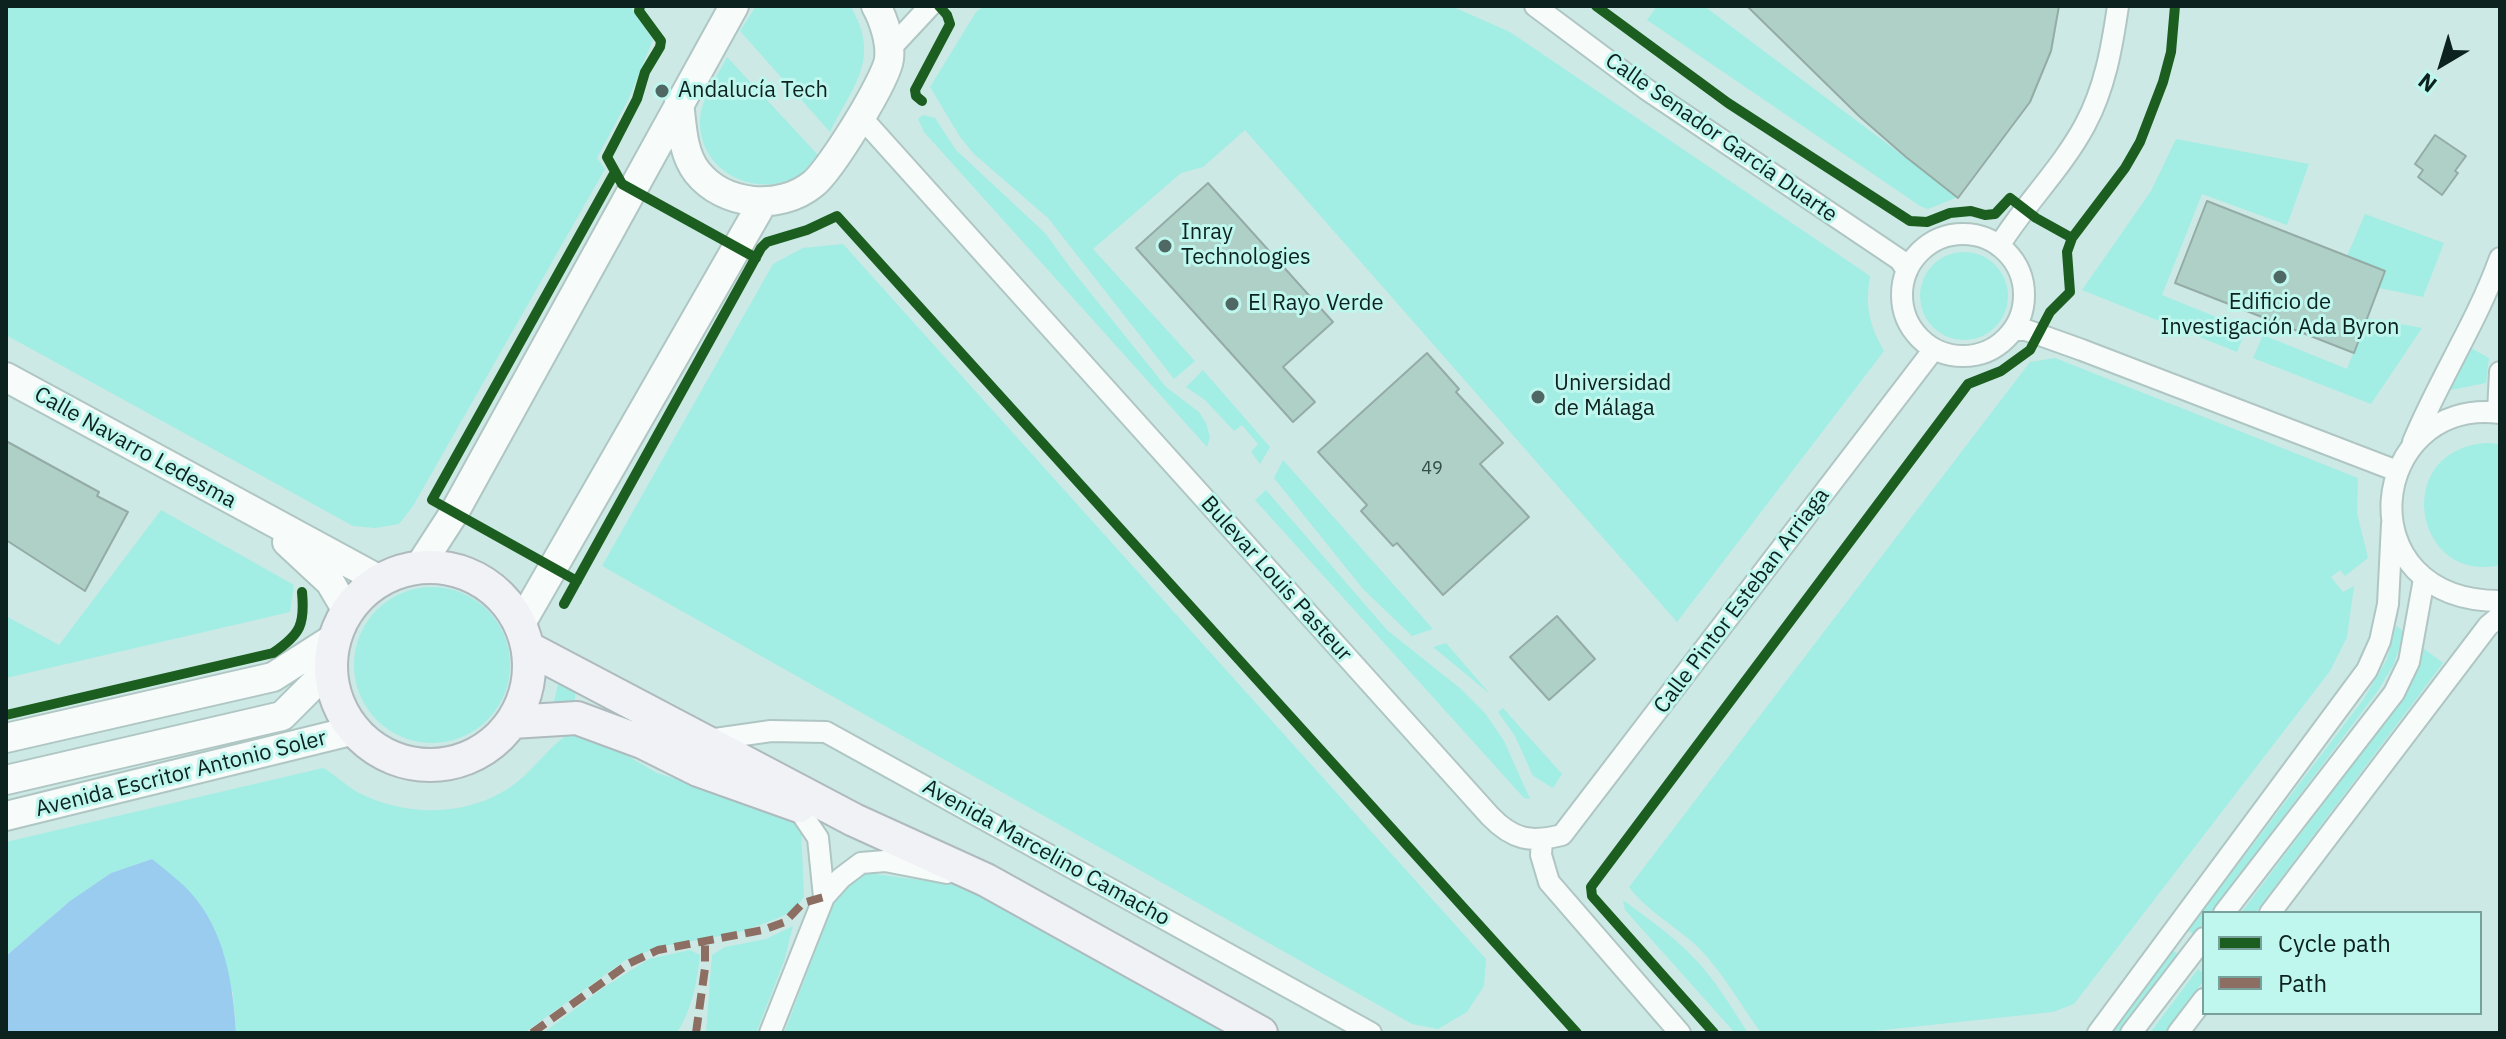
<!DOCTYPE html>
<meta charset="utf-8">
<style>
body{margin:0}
#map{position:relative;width:2506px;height:1039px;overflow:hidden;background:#cce9e5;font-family:"IBM Plex Sans",sans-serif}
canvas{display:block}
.frame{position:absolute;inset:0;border:8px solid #0c221f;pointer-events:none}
.legend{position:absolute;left:2202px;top:911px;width:280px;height:104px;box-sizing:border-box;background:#bff6ee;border:2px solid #77a19b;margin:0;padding:10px 14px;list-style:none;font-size:24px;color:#0c221f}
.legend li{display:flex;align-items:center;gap:16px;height:40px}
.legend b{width:40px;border:2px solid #77a19b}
.north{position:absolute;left:2402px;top:24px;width:80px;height:80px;-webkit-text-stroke:6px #bff6ee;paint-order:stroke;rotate:218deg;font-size:22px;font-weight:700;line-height:32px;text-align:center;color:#0c221f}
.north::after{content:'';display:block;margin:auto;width:28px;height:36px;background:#0c221f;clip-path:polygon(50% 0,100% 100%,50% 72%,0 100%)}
</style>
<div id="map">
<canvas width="2506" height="1039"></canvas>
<div class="frame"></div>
<ul class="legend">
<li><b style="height:10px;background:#1b5e20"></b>Cycle path</li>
<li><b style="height:10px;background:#8d6e63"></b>Path</li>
</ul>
<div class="north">N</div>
</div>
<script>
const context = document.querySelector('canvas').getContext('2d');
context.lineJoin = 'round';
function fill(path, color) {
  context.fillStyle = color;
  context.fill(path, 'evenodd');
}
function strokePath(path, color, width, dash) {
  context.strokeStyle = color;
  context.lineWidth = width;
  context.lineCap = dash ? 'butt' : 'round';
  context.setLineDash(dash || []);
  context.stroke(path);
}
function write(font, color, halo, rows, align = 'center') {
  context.font = font + ' "IBM Plex Sans",sans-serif';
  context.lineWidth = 6;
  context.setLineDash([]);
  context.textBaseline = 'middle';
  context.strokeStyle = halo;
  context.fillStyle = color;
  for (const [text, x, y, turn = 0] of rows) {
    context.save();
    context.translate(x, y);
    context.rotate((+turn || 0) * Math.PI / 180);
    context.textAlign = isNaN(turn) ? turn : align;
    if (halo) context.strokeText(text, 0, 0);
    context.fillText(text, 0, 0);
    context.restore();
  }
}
const green = new Path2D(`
 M6,6h624l23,34 -24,58 -32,60 8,11 -192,337 -14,18 -24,4 -22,-2 -347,-191z
 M756,6l95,1c30,52 3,77 -21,125l-90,-101z
 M984,6h467l59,26 360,244c-5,31 -1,48 14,75l-207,271 -432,-492 -42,37 -22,6 -88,76 102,112 -21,18 -126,-161 -74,-64 -14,-17 -30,-50 46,-75z
 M1657,6h47l254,191 -30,12 -8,-3 -273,-186z
 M727,57l91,98c-7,7 -14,18 -22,22 -42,21 -94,-5 -96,-52 -1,-24 17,-48 27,-68z
 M923,115l12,3 21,32 89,83 27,37 94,117 33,25 7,11 4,14 -3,10 -283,-315 -6,-13z
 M2176,139l133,25 -22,61 -85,-31 -40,101 84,34 -9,23 -155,-62 69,-99z
 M2365,214l79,29 -21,54 -44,-9 6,-17 -38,-15z
 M843,244l643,715 -2,27 -17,26 -29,17 -26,-5 -810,-458 171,-302 30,-16z
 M1920 296a44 44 0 1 1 88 0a44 44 0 1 1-88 0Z
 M2367,318l55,10 -51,76 -118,-46 10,-23 84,34z
 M2471,348l18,10 -3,25 -35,7 -2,-2z
 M2055,358l303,120 -1,35 11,45 -23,18 -5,-6 -9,7 12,15 11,-6 -7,51 -17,34 -256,333 -21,8 -198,21h-94c-20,-28 -38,-60 -62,-85 -22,-21 -52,-37 -70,-61l401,-525z
 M1203,370l67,77 -10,17 -9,-12 7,-8 -16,-19 -8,6 -29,-31 -19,-13z
 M2487,443l13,1v121c-86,20 -110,-116 -13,-122z
 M1283,460l150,169 -21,7 -49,-47 -89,-111z
 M1266,490l121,140 74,59 24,24 19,28 26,58 -6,-1 -269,-298z
 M161,510l133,75 -4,27 -284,66v-62l53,29z
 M354 665a78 78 0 1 1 156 0a78 78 0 1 1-156 0Z
 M2396,626l9,6 -12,34 -16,26 -166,221h-7v9l-10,13 -6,-5 175,-230 24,-41z
 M1446,643l44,51 -57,-47z
 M2423,648l20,15 -188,250h-14l159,-211 14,-26z
 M559,680l17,8 -2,18h-21z
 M1503,708l59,66 -9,14 -20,-12 -18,-40 -17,-24z
 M571,732l24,5 62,36 131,42 13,12 3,70 -10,13 -18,9 -39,14 -79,14 -34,14 -100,72h-288l-3,-40 -81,-134 -41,14 -41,28 -64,55v-114l317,-74c13,7 23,18 36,25 48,24 108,24 153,-7 22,-16 36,-39 59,-54z
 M869,873l116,16 258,144h-459l49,-128 19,-29z
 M1623,900c24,18 49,35 69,56 23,23 39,51 56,77h-13l-110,-123z
 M793,926l-9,35 -28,72h-50l6,-78 13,-8 41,-8z
 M690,950l10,5c-3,28 -8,53 -23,78h-134l60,-45 46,-29z
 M2173,950l6,5 -58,78h-11z
 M2198,969l6,5v6l-40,53h-14z`);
const water = new Path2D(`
 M152,859c13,11 27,21 38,33 35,38 43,92 46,141h-230v-77l64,-55 41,-28z`);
const building = new Path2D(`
 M1747,6h312l-8,45 -21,51 -72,96 -52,-41 -47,-41z
 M2435,135l31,21 -11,15 3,2 -16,22 -24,-18 5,-7 -8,-6z
 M1208,183l125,139 -50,45 32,35 -22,20 -157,-174z
 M2207,201l178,70 -31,82 -179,-70z
 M1427,353l32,36 -3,3 47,51 -23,21 49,53 -86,78 -46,-52 -4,3 -32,-35 6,-6 -49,-53z
 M6,441l93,51 -2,4 31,16 -43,79 -79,-51z
 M1557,616l38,43 -46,41 -39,-43z`);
const street = new Path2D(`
 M1535,6l111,83 254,171 7,11
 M888,51l42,-45
 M861,117l629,699c23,24 41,27 72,19l372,-486
 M1902 295a61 61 0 1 1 122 0a61 61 0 1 1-122 0Z
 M1999,246c26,-42 63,-78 86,-121 20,-37 27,-78 33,-119
 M2014,330h12l56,20 315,121
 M2498,412l2,-40
 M2500,413c-132,-16 -157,188 0,188
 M2413,442c26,-63 64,-120 87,-184
 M708,740l63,-9 55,1 545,301
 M795,804l23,34 6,59
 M1542,840l-1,15 8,27 131,151
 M2224,913l170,-220 15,-31 15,-83
 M2270,913l218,-287 12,-10
 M770,1033l54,-136 17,-19 20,-15 24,-2 62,12
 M2098,1033l269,-363 13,-29 8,-37 4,-80
 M2131,1033l73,-95
 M2178,1033l26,-34`);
const secondary = new Path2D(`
 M679,102c3,23 3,51 18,70 27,34 83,39 116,12 17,-13 74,-105 76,-125 2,-16 -5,-39 -13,-53
 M6,377l374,203
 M287,542l43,40 17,29
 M419,567l35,-54 280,-507
 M520,625l243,-423
 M6,738l267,-61 61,-39
 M6,780l276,-64 49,-49
 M6,816l349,-86`);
const primary = new Path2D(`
 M331 666a99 99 0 1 1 198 0a99 99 0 1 1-198 0Z
 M528,648l326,172 132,60 275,153
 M512,722l65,-4 65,24 56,28 101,36`);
const quiet = new Path2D(`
 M532,1033l96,-69 30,-14 105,-20 22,-8 18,-19 21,-6
 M696,1033l9,-65v-25`);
const cycleway = new Path2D(`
 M640,6l-1,5 22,30 -1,6 -15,25 -8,27 -30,58 15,27 134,74
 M1596,6l132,97 182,118 17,1 23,-9 21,-2 14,4 10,-1 15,-16 26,20 36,20
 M922,101l-6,-5 -1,-6 35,-66 -3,-9 -8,-9
 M577,581l-145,-81 183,-328
 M564,604l197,-356 6,-6 40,-12 30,-14 740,817
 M6,715l267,-62c28,-19 32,-29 29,-61
 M1714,1033l-122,-137 -1,-9 377,-503 33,-13 29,-21 20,-38 20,-20 -3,-40 5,-14 53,-70 15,-26 23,-60 8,-30 4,-46`);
const markers = [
 [662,91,8,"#4f6864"],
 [1165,246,8,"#4f6864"],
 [2280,277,8,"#4f6864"],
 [1232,304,8,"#4f6864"],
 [1538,397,8,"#4f6864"]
];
const numberNames = [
 ["49",1432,469]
];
const poiNames = [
 ["Andalucía Tech",678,91],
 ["Inray",1181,233],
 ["Technologies",1181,258],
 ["Edificio de",2280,303,"center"],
 ["Investigación Ada Byron",2280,328,"center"],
 ["El Rayo Verde",1248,304],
 ["Universidad",1554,384],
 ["de Málaga",1554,409]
];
const streetNames = [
 ["Calle Senador García Duarte",1721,138,35],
 ["Calle Navarro Ledesma",135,448,29],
 ["Bulevar Louis Pasteur",1276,579,48],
 ["Calle Pintor Esteban Arriaga",1742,601,-53],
 ["Avenida Escritor Antonio Soler",181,774,-14],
 ["Avenida Marcelino Camacho",1046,853,29]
];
fill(green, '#a2ede4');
fill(water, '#9accef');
fill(building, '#aed0c6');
strokePath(building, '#95aba5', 2);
strokePath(street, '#afc6c3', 24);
strokePath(secondary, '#afc6c3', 32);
strokePath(primary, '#aebabe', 36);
strokePath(street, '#f7fcfb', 20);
strokePath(secondary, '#f7fcfb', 28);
strokePath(primary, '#f0f2f5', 32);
strokePath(quiet, '#8d6e63', 8, [16, 8]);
strokePath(cycleway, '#1b5e20', 10);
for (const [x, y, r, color] of markers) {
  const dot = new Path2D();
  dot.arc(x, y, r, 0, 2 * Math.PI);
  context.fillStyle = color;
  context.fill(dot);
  strokePath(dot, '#bff6ee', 3);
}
write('18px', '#344e49', null, numberNames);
write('22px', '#0c221f', '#bff6ee', poiNames, 'left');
write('22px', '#0c221f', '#bff6ee', streetNames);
</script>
